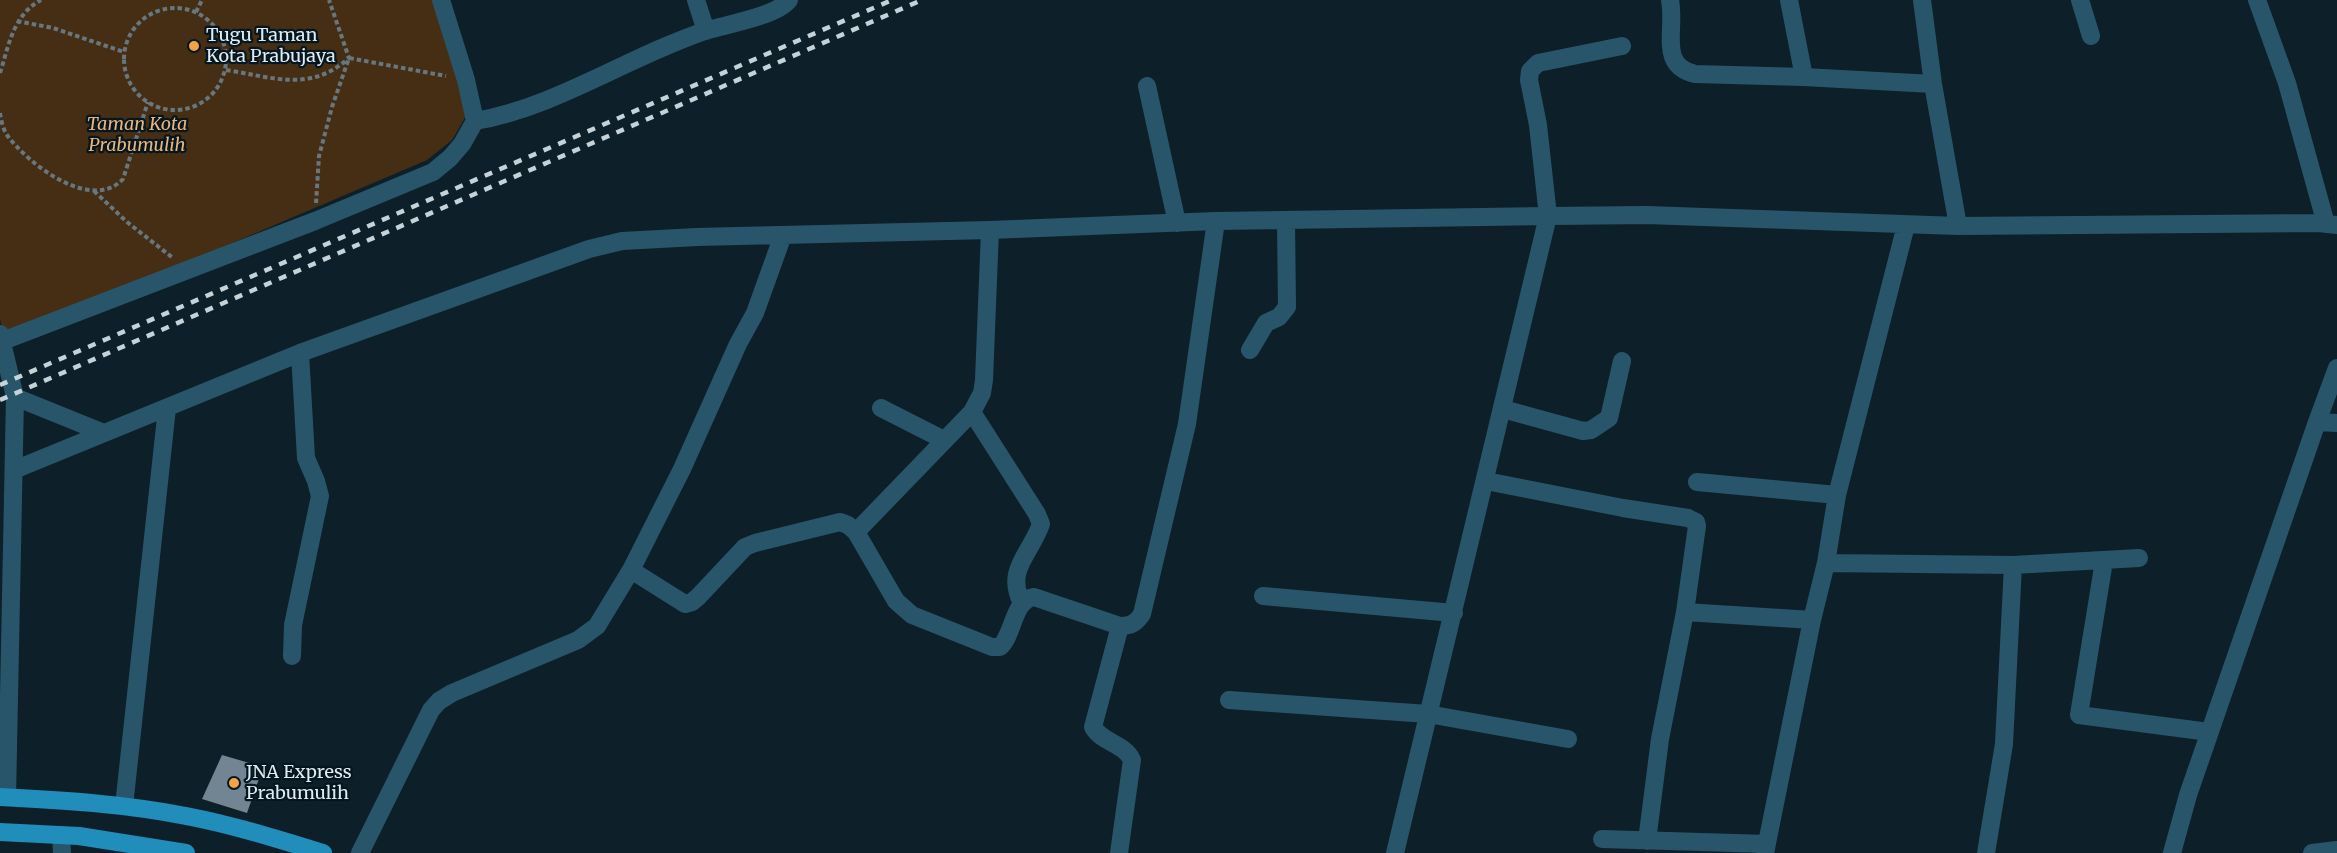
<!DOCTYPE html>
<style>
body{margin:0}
canvas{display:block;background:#0d2029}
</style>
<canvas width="2337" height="853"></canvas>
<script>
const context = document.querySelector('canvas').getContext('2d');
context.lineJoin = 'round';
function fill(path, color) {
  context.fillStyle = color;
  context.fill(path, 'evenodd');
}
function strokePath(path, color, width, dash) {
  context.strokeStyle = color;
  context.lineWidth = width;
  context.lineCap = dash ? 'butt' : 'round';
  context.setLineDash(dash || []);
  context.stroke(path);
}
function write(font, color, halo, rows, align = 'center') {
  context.font = font + ' Merriweather,serif';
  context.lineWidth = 4.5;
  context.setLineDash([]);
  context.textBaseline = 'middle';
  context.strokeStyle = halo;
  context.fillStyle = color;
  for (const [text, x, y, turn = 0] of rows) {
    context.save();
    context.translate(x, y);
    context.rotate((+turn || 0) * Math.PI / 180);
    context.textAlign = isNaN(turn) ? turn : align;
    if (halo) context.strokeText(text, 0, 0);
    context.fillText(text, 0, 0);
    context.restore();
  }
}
const green = new Path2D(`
 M0,0h440l30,109 -18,31 -25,20 -422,180 -5,-21z`);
const building = new Path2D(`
 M222,755l41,12 -16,46 -45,-14z`);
const path = new Path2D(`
 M124 59a51 51 0 1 1 102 0a51 51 0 1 1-102 0Z
 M196,12l6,-12
 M17,21l36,7 71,24
 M226,70c46,7 84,23 123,-12l-20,-58
 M0,73c9,-28 13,-58 41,-73
 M0,113c1,7 3,16 7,22 20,28 84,78 116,44l25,-77
 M94,191l33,31 46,36
 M316,203l3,-47 13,-49 17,-49 97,18`);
const minor = new Path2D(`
 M696,0l10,31
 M1670,0c6,31 -12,65 25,74l109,3 129,7
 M1789,0l15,77
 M1922,0l11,84 25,142
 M2080,0l11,36
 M2257,0l30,83 39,141
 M1147,86l30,137
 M475,121c82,-14 154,-65 233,-91 21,-6 68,-14 81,-30
 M0,334l15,63 -8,400
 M0,342l315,-121 118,-49 17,-14 12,-14 13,-23 -9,-41 -25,-80
 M1250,350l16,-27 13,-6 8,-10 -1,-86
 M15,397l89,36
 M881,408l63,32
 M1503,409l80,22 8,-1 18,-12 13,-57
 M972,412l65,102 4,10c-11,31 -36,46 -19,79
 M2317,422l20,1
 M14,470l286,-117 289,-104 33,-8 75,-4 293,-7 226,-9 332,-5 99,-1 311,11 361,-3 18,2
 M1486,481l137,27 65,10 8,4 1,4 -12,86 -25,127 -13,102
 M1697,482l140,13
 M856,532l116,-120 10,-19 2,-13 6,-150
 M2104,561l-25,154 130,17
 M1826,563l187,2 -9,179 -18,109
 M2013,565l126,-7
 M631,570l54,34 7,-2 6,-5 47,-50 10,-4 85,-21 8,3 8,7 40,69 16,14 80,32h8c14,-13 13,-47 34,-50l86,29c11,0 16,-3 22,-12l45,-190 29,-203
 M1263,596l191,17
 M1685,612l127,8
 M292,656l1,-31 27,-129 -4,-15 -10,-23 -6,-105
 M1229,700l199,14 140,25
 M124,806l43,-398
 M61,835l1,18
 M1602,839l165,5
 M360,853l71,-143 8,-9 13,-8 126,-53 19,-14 34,-56 51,-101 56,-125 17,-31 28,-78
 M1119,853l13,-93c-8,-17 -30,-17 -39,-33l27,-101
 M1395,853l153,-637 -10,-91 -9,-45 1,-9 8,-8 84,-17
 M1765,853l47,-233 14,-57 11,-68 69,-270
 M2172,853l16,-58 129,-373 20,-54
 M2312,853l25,-3`);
const major = new Path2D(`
 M0,797c62,3 125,7 186,19 47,9 92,23 137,37
 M0,832l79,4 107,17`);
const rail = new Path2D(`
 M0,385l892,-385
 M0,400l922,-400`);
const markers = [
 [194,46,6,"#f5a346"],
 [234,783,6,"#f5a346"]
];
const poiNames = [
 ["Tugu Taman",206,36],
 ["Kota Prabujaya",206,57],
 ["JNA Express",246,773],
 ["Prabumulih",246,794]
];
const parkNames = [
 ["Taman Kota",137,125],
 ["Prabumulih",137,146]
];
fill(green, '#462e14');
fill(building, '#718692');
strokePath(path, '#67777f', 4, [4.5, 3]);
strokePath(minor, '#29556b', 18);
strokePath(major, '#218dba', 18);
strokePath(rail, '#c5d2d8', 4.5, [8, 8]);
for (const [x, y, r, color] of markers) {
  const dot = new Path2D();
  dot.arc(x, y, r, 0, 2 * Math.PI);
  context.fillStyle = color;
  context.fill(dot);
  strokePath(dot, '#04161f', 2);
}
write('18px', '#e0ecf2', '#04161f', poiNames, 'left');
write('italic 18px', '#f0b478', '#04161f', parkNames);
</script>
